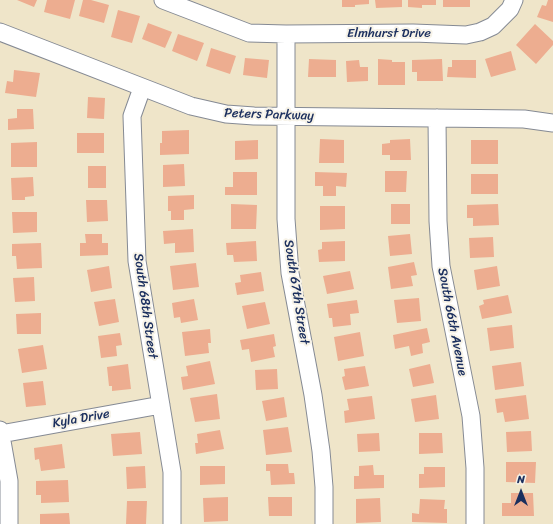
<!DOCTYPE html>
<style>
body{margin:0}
#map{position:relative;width:553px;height:524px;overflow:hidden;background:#efe5c9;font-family:Sriracha,sans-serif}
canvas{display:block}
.north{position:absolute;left:501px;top:472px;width:40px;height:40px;-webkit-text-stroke:3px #f7f3e8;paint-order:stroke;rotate:0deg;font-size:11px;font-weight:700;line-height:16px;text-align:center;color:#1b2f5e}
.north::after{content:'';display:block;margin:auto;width:14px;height:18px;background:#1b2f5e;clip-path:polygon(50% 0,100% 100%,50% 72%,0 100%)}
</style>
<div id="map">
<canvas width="553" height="524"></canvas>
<div class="north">N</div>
</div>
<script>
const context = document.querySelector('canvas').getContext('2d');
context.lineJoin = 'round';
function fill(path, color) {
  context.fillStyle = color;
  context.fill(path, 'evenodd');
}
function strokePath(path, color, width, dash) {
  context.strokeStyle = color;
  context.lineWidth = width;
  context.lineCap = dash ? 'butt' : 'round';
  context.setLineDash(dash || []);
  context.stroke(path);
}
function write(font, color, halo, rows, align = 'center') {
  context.font = font + ' Sriracha,sans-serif';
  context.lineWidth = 4;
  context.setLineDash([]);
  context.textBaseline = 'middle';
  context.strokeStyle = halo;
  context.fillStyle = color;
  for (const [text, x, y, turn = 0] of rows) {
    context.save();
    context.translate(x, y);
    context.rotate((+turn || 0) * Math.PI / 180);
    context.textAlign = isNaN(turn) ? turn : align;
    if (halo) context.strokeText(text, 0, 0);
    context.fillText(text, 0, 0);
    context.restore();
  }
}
const building = new Path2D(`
 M17,0h20l-3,7z
 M47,0h28l-5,19 -26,-7z
 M83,0h8l18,5 -5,18 -25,-7z
 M342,0h27v4l-14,1v2h-13z
 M375,0h27v7l-26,1z
 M408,0h28v5h-14v3l-14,-1z
 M443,0h27v7h-27z
 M548,0h5v22l-16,-5 5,-12 4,1z
 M118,10l22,6 -8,27 -21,-6z
 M148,23l24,9 -7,16 -23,-9z
 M535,24l18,17v4l-17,19 -20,-19z
 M178,34l26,9 -7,18 -25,-10z
 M211,48l25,8 -6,18 -24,-8z
 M511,51l5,19 -25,7 -6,-18z
 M245,58l24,2 -2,18 -24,-3z
 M309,59l27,1v17h-28z
 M378,59l14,1v2h13v23h-27z
 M442,59l1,22h-26v-9h-5v-12z
 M359,60l1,7h8v14l-21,1 -1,-21z
 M452,60h24v18l-29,-1 1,-10h4z
 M14,70l26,3 -4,24 -31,-4 2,-12 6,1z
 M88,97l17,1 -1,21 -17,-1z
 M17,109h16l1,20 -26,1v-11l9,-1z
 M189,130v24l-29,1v-12h2v-12z
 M77,133h27v20h-27z
 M320,139l24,1v23h-25z
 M410,139l1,21h-21v-5h-8v-11l8,-1v-3z
 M258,140v19l-23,1v-19z
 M471,140h27v24h-27z
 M37,142v25h-26v-24z
 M184,164l1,22 -22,1v-22z
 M88,166h18v22h-18z
 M385,171h22l-1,21h-21z
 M233,172h24v23h-32v-8h8z
 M315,172l32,1 -1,14 -10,-1v10h-13v-10h-8z
 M471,174h27v20h-27z
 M33,177l1,19 -9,1v3h-13l-1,-22z
 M194,195v14l-10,1v10h-13v-9h-3v-15z
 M86,200h21l1,21 -21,1z
 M231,204l26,1 -1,24h-25z
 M391,204h19v20h-19z
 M498,204l1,21 -26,1v-8h-6v-13z
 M320,206h25v23l-25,1z
 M12,212h25v20l-24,1z
 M193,229l1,23 -19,1v-10l-11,1 -1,-13z
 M85,234h17v9h6v12l-28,1v-13h6z
 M410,234l2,20 -22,2 -2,-20z
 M493,237l1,20 -24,1 -1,-20z
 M256,241l1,20 -23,1 -1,-7h-6l-1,-12z
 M345,241v20l-26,1 -1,-12 4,-1v-7z
 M41,243l1,25 -25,1 -1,-13h-4v-12z
 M414,262l3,13 -6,1 2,10 -22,3 -3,-22z
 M196,263l3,24 -26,3 -3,-24z
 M109,266l3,22 -21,4 -4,-22z
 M497,266l3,20 -23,4 -3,-20z
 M350,271l4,18 -27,5 -4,-18z
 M261,272l3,19 -27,4 -2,-12 6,-1 -1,-7z
 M34,277l1,24 -20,1 -2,-24z
 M508,295l4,18 -30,6 -3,-13 5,-2 -1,-4z
 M419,298l2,23 -24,2 -3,-23z
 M115,299l4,23 -20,4 -5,-24z
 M194,299l4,21 -17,3 -1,-6 -6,1 -2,-15z
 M357,300l2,13 -9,1 1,11 -18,2 -1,-9h-3l-2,-14z
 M265,302l5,22 -23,5 -5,-23z
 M41,313v21h-24l-1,-20z
 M512,325l2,23 -24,3 -3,-23z
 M427,328l3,14 -8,2 1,9 -12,3 -2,-10 -14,3 -2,-14z
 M210,329l1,14h-3l1,10 -24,3 -3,-24z
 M360,332l4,24 -26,5 -4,-24z
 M120,333l2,12 -6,1 1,10 -16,2 -3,-22z
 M274,334l2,12 -3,1 2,10 -24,5 -2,-13 -7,1 -2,-10z
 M43,345l4,24 -25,4 -4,-24z
 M210,361l5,23 -32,6 -2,-13 7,-1 -2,-10z
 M521,362l3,24 -29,4 -3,-24z
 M128,364l3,25 -19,2v-5h-3l-2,-19z
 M430,364l4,19 -21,4 -4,-18z
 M365,366l4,20 -24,4 -3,-13 3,-1 -1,-7z
 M277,369l1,20 -22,1 -1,-20z
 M43,381l3,24 -20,2 -3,-24z
 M217,394l3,25 -25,3 -5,-24z
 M436,395l3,24 -24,3 -4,-23z
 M526,395l3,24 -24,3 -2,-10 -6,1 -2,-14z
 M372,396l3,23 -30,4 -1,-12 5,-1 -2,-11z
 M284,397l3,20 -21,4 -4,-20z
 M288,427l4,25 -26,3 -3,-25z
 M220,430l4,19 -28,5 -1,-11h3l-1,-9z
 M531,431l1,20 -25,1 -1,-20z
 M140,432l2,22 -29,2 -2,-22z
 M379,433l1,18 -22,1 -1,-18z
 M419,433h23l1,20 -24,1z
 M62,444l3,24 -24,3 -2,-12 -4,1 -1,-12z
 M506,462h30l-1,21 -29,-1z
 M266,464h22l1,9h5l1,11 -24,1 -1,-14h-4z
 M373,465l1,10h10v13l-30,1v-13h5v-10z
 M145,466l1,22 -19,1 -1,-22z
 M200,466h25v18l-25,1z
 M424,467h21v20l-26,1v-14h5z
 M68,480l1,22 -28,1v-8h-5v-14z
 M511,493h22l1,23h-32v-13h9z
 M228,497v24l-24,1 -1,-24z
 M268,497h24v19h-23z
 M380,498l1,24 -25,1v-24z
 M420,499l25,1 -1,9h3v14l-35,-1v-9l7,1z
 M127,501h20l-1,23h-20z
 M69,513l1,11h-30v-10z`);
const minor = new Path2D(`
 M163,0l86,33 37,1 127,-1 53,2 14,-3 13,-6 17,-17 4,-9
 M0,32l191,74 35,8 28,2 270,3 29,4
 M286,34v185l4,54 23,122 8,56 3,36v37
 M142,88l-10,28 5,145 35,211v52
 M437,118l1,103 3,45 30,150 4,52v56
 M0,430l9,51v43
 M1,434l160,-29`);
const streetNames = [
 ["Elmhurst Drive",389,34],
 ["Peters Parkway",269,115,2],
 ["South 67th Street",296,292,81],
 ["South 68th Street",145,306,82],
 ["South 66th Avenue",452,322,79],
 ["Kyla Drive",81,419,-10]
];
fill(building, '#edad90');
strokePath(minor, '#858a94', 19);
strokePath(minor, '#fff', 17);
write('13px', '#1b2f5e', '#f7f3e8', streetNames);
</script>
